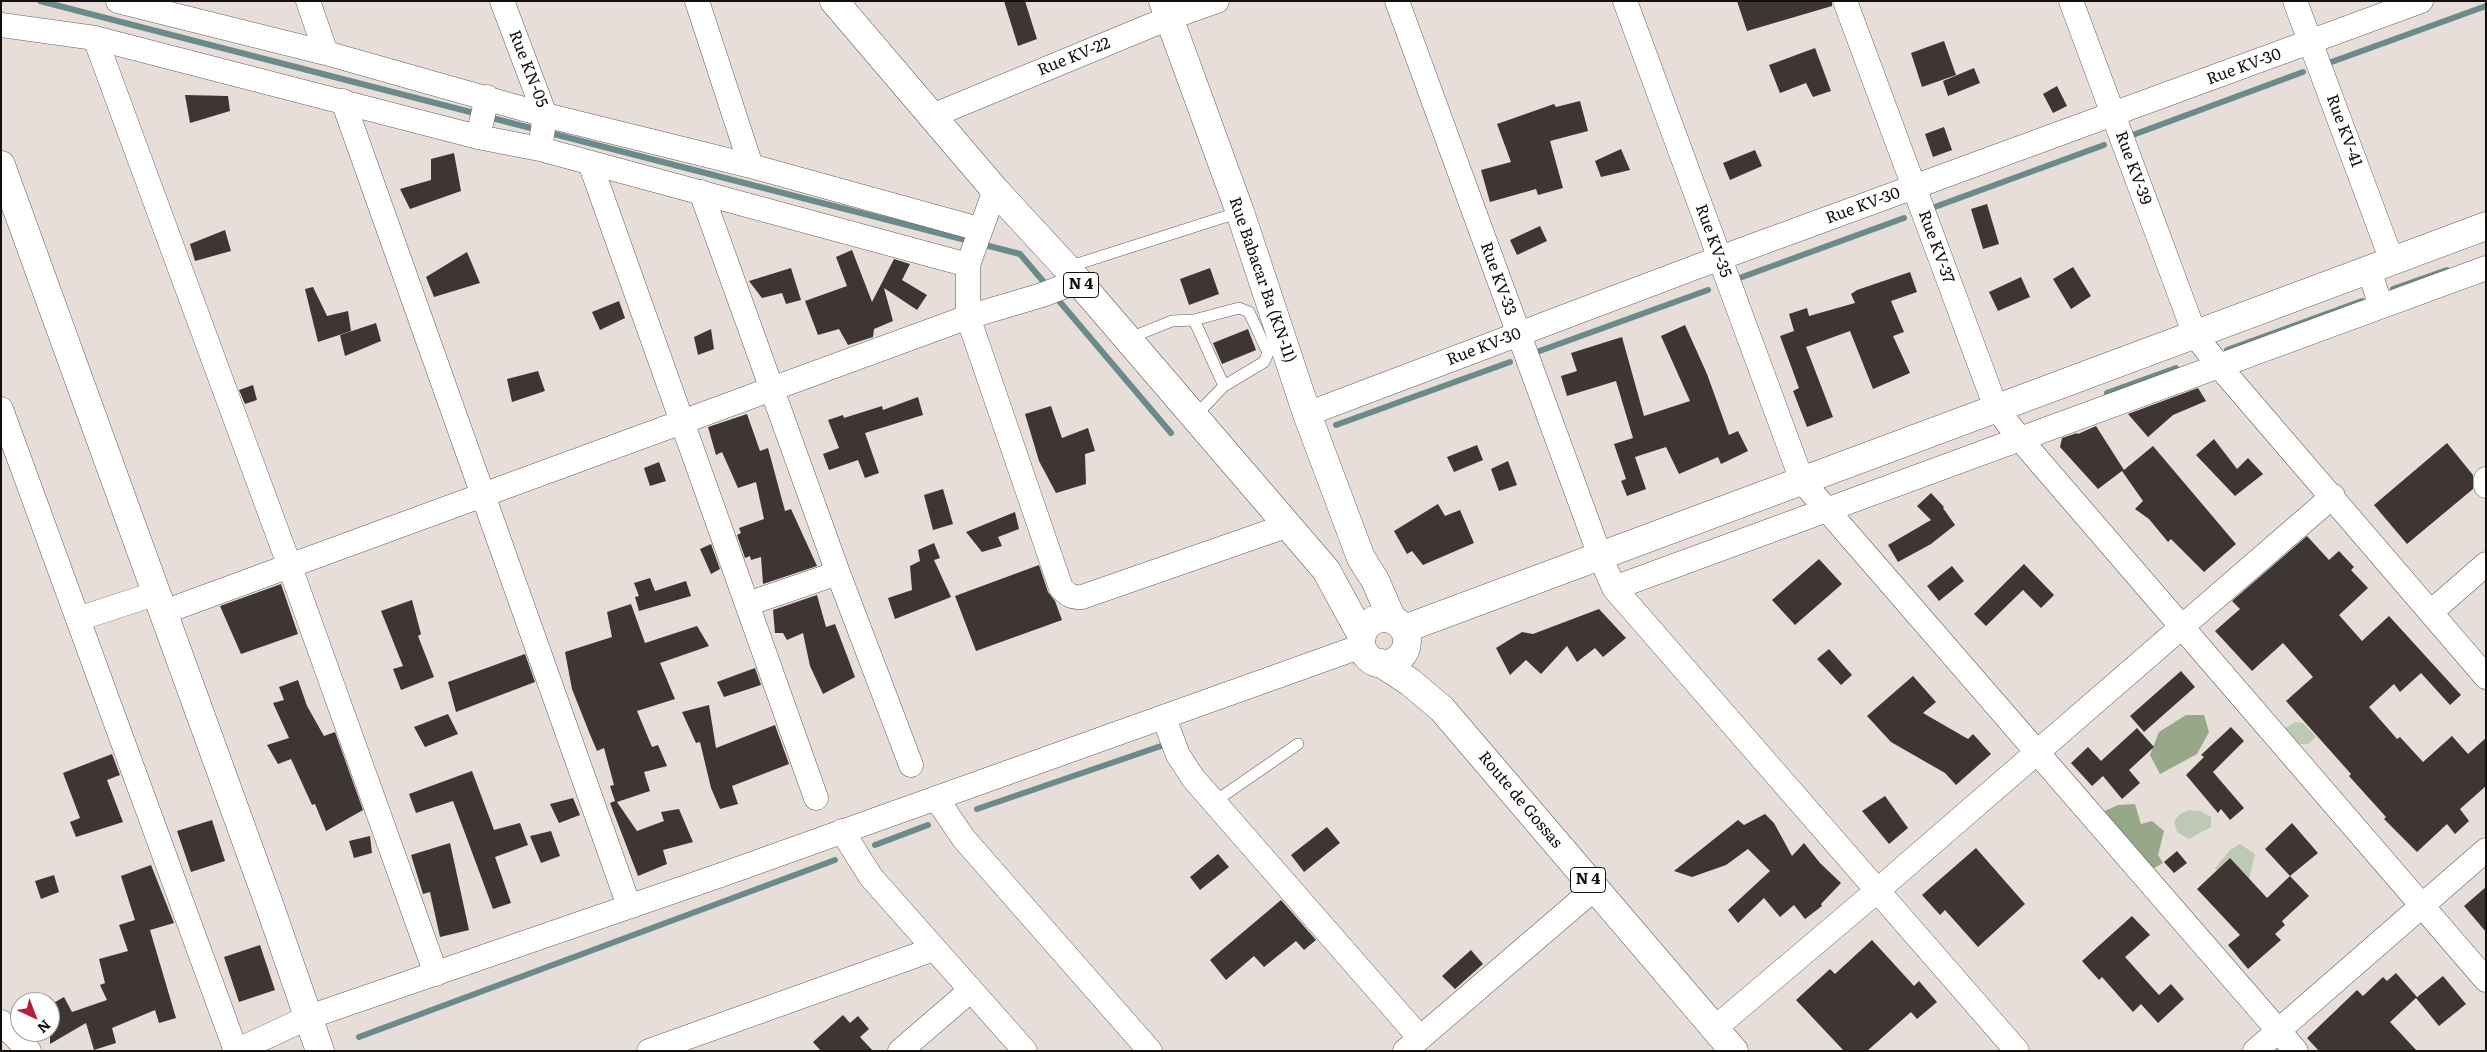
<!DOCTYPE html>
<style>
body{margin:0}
#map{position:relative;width:2487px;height:1052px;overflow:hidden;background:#e7ddd9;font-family:Literata,serif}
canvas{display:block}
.frame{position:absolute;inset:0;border:2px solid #120f0d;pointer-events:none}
.north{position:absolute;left:10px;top:992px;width:50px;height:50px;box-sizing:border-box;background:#fff;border:1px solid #a09f9e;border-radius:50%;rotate:137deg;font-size:14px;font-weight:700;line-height:20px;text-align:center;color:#120f0d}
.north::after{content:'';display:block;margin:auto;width:18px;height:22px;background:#b2203d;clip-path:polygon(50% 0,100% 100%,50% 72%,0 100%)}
</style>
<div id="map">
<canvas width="2487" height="1052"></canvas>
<div class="frame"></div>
<div class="north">N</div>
</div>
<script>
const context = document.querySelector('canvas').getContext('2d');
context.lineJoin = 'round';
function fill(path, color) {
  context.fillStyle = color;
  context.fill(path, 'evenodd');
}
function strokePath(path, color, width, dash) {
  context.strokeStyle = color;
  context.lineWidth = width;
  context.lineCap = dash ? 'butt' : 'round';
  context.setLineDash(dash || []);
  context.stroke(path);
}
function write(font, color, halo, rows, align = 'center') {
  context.font = font + ' Literata,serif';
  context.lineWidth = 5;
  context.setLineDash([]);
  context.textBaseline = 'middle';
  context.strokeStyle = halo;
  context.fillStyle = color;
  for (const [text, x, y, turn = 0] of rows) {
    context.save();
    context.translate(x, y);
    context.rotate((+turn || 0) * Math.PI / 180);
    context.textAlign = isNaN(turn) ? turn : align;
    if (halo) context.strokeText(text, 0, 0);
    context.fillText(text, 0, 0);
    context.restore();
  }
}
const green = new Path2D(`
 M2296,722l7,1 13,14 -8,7h-14l-10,-15z
 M2188,810l12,1 11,6v10l-22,12 -12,-7 -3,-11 6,-7z
 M2240,844l15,10 -6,25 -23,5 -11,-16 15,-18z`);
const forest = new Path2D(`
 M2186,715h18l5,17 -12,22 -37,20 -10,-19 9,-23z
 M2135,804l6,20 11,-3 12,10 -6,24 5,8 -14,8 -51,-57 20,-9z`);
const stream = new Path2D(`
 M40,1l438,113
 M2326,64l160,-58
 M488,117l532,137 28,33
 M2130,136l173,-64
 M1932,208l172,-63
 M1734,280l170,-62
 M2393,289l54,-19
 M1054,295l117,138
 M2227,350l135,-49
 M1534,353l174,-63
 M2107,393l69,-25
 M1336,425l174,-63
 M977,809l184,-63
 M875,845l53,-20
 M359,1037l476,-177`);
const building = new Path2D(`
 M1004,1h21l12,38 -19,7z
 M1737,1h95v5l-85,25z
 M1944,41l12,34 -34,12 -11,-34z
 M1815,48l16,43 -18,6 -7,-14 -26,10 -11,-28z
 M1974,68l6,15 -32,13 -5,-15z
 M2057,86l10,20 -14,7 -10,-19z
 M185,95l43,1 2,15 -40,12z
 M1580,101l8,30 -38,10 13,47 -25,7 -2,-6 -46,13 -9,-32 30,-8 -14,-38 57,-20 2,3z
 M1944,127l8,23 -19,7 -8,-23z
 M1621,149l9,21 -29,7 -6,-16z
 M1755,150l7,16 -32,14 -7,-17z
 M454,153l7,38 -51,18 -10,-20 31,-9v-21z
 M1987,204l12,40 -16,5 -12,-40z
 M1540,226l7,15 -30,14 -7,-15z
 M225,230l6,21 -36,10 -5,-17z
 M852,250l20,52 22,-43 16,5 -8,16 25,15 -10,15 -33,-22 9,33 -19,8 -1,8 -25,8 -9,-16 -21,6 -13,-34 42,-15 -11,-29z
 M467,252l13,31 -46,14 -8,-20z
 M2073,267l18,29 -20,13 -18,-30z
 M791,268l10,32 -15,4 -4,-11 -20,5 -13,-17z
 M1210,268l9,26 -30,11 -9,-26z
 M1910,272l7,20 -26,9 13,31 -11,4 17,37 -37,16 -23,-58 -44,16 27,70 -26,10 -14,-36 6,-3 -19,-52 14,-5 -5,-17 18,-6 2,8 46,-13 -4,-9 6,-4z
 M2021,277l9,20 -32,14 -9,-19z
 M313,287l14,29 21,-5 3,20 -33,11 -13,-53z
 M619,301l6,17 -25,12 -8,-18z
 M376,323l5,18 -36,15 -5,-21z
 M1685,325l22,49 22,61 9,-4 10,20 -27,13 -3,-7 -39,17 -13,-27 -31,10 11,32 -19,7 -6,-15 5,-2 -12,-35 19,-6 -17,-57 -49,15 -6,-20 16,-5 -6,-18 51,-16 22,79 46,-15 -29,-65z
 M711,329l3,20 -16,6 -4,-18z
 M1248,329l8,21 -34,14 -9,-21z
 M538,371l7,20 -33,11 -5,-23z
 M253,385l4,15 -12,4 -6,-14z
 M2198,388l8,13 -33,14 -25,22 -20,-23z
 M918,397l5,18 -58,18 14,40 -14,5 -7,-18 -29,10 -6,-16 16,-6 -11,-28 15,-5 1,3 38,-12 1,4z
 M1051,406l11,32 26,-10 7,23 -10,3 1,30 -30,9 -17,-32 -14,-47z
 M747,414l13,37 8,-3 17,63 6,-2 26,57 -54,18 -2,-27 -10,3 -1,-4 -5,2 -8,-23 4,-2 -2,-5 25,-9 -8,-37 -18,6 -16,-36 -6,3 -8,-28z
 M2096,426l28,44 29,-24 83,98 -32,28 -33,-33 -3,3 -19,-23 -14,-10 8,-8 -21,-30 -24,18 -38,-42 2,-9 15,-5 1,1z
 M2214,439l23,30 11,-11 15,16 -28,22 -39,-41z
 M2447,443l26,32v14l-66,55 -33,-39z
 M1477,445l6,15 -29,12 -7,-15z
 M1508,461l9,24 -18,6 -8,-22z
 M659,462l7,19 -16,5 -6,-18z
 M943,489l10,35 -20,6 -9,-35z
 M1931,493l13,14 -1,1 12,17 -24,19 -33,18 -10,-17 43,-25 -14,-14z
 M1438,504l7,12 15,-6 14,33 -51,22 -11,-14 -5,3 -13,-23z
 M1015,512l4,17 -21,8 4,9 -20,6 -16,-20z
 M2307,536l22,24 10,-9 15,16 -3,3 17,18 -29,27 23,26 27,-25 72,79 -11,10 -29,-32 -21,19 -6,-8 -25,23 28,32 3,-2 23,25 29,-26 16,18 18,-16v48l-26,23 9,12 -14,13 -8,-10 -30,28 -33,-33 2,-2 -37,-41 2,-2 -65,-73 27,-24 -30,-34 -31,28 -37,-40 25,-22 -8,-8z
 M934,543l6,15 -6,2 17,37 -56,22 -7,-21 24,-8 -2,-24 10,-5 -2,-11z
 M711,544l9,25 -9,5 -11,-25z
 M1819,559l23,25 -47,41 -23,-25z
 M2024,564l30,31 -13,13 -18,-18 -37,36 -12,-12z
 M1039,565l9,27 7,9 7,19 -86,31 -21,-55z
 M1952,566l12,15 -25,20 -12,-15z
 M650,578l5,13 31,-10 5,15 -52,15 -4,-14 4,-1 -5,-13z
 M281,584l17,50 -57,20 -21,-48z
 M817,595l9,32 9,-3 20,53 -32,17 -13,-28 -7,-33 -16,7 -4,-7h-8l-2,-23z
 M412,600l9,34 -3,2 16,41 -33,13 -8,-21 10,-3 -22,-55z
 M631,604l14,39 52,-17 12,20 -49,17 15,36 -38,12 15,36 6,-2 9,21 -23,6 6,19 -33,11 20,29 27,-10 -3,-9 18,-3 14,33 -30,8 4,14 -29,12 -28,-73 5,-2 -5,-15 4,-1 -10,-37 -7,3 -8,-19 -17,-43 -7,-37 47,-15 -5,-25z
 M1599,609l27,29 -23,19 -8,-9 -18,14 -10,-16 -26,28 -15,-14 -16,15 -14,-27 26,-16 11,2z
 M1829,649l23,26 -11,10 -24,-26z
 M525,654l10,28 -79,30 -8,-30z
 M755,668l6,17 -37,12 -7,-15z
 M2181,671l14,16 -51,45 -14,-16z
 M1913,676l23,26 -13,11 45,26 5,-5 18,20 -35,31 -11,-12 -54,-31 -24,-26z
 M298,680l9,26 17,30 11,-4 28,78 -37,21 -11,-27 -3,1 -21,-46 -13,5 -11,-19 22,-7 -16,-35 11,-3 -5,-13z
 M709,705l7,43 59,-23 14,39 -57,22 6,18 -18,5 -9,-21 -11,-46 -4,1 -14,-31z
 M448,714l10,20 -33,13 -11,-20z
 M2231,727l13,14 -31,31 31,36 -14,12 -9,-11 -3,4 -32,-38 18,-18 -3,-2z
 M2137,728l17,19 -25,23 11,13 -18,16 -19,-23 -11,10 -21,-23 17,-16 13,14z
 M112,754l8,21 -13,5 16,42 -47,15 -6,-15 10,-4 -17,-45z
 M472,771l22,59 26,-7 8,22 -33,12 16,46 -18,6 -40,-108 -37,12 -7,-19z
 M1885,796l23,32 -19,16 -27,-33z
 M573,798l7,17 -21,8 -9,-19z
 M1765,814l9,9 18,33 12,-13 16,20 21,20 -20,21 1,2 -17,13 -11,-14 -14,12 -16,-19 -26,25 -10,-13 42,-39 -22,-22 -22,16 -34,12 -18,-6 64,-51 6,5z
 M212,820l13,41 -34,11 -14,-41z
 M2292,823l26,30 -28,23 -25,-27z
 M1327,827l13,16 -36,29 -13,-17z
 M551,831l9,25 -19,7 -11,-27z
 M370,836l2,17 -18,5 -5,-17z
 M450,843l19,87 -29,7 -10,-45 -7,2 -12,-39z
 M1976,848l49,56 -47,43 -33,-37 -5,5 -18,-20z
 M2177,851l10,12 -13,10 -10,-11z
 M1218,854l11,13 -29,23 -10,-13z
 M2230,858l37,40 23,-22 19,20 -27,25 3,4 -10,9 6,6 -33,29 -20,-24 12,-10 -43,-46z
 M151,865l23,58 -24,7 26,88 -17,5 -4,-13 -43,18 4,15 -22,7 -8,-27 -36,21v-39l14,-8 8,15 35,-12 -7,-15 5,-2 -6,-24 29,-8 -9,-26 16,-5 -14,-44z
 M54,875l5,17 -18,7 -6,-18z
 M2486,887v45l-22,-26z
 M1281,900l35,40 -12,10 -8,-9 -32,26 -10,-11 -28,24 -16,-20z
 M2132,916l18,19 -25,22 34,38 12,-11 13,15 -26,24 -17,-19 -8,8 -31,-35 -3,3 -17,-19z
 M1872,940l42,46 5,-5 18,21 -20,17 -6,-7 -44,39h-23l-48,-51 34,-31 5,5z
 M260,945l15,45 -36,12 -15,-45z
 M1471,950l12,14 -28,25 -13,-13z
 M2396,973l21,24 -27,25 27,29h-98l-12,-13 50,-48 6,6 20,-19 4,4z
 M2443,976l23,28 -27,22 -23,-28z
 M843,1015l7,8 8,-7 11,13 -9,8 13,14h-52l-8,-9z`);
const service = new Path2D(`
 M1068,267l172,-55
 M1194,320l30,66
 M1127,339l45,-18 22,-1 45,-12 10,4 19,41 -4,9 -40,24 -30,31
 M1214,802l84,-58`);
const minor = new Path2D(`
 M118,1l208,52 219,62 206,51 228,63
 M308,1l18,52
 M502,1l43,114 -5,34
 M697,1l54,165
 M1397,1l203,555 14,32 403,463
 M1625,1l177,480 494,570
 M1845,1l151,407 24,31 466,541
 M2071,1l124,334 24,31 267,311
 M2295,1l97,260
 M1,25l94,13 383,99 62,12 428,116
 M95,38l195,529 146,407
 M343,101l286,805
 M932,116l237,-98 48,-17
 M478,137l9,-40
 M590,163l226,635
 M995,190l-27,75v52l93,271c7,7 11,10 21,9l204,-71
 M701,192l137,381 73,192
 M2369,270l12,36
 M1,409l235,642
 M1307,414l413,-156 701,-257
 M2486,479v7
 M1614,588l872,-320
 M747,604l91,-31
 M164,612l804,-295 74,-22 36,-14
 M2431,612l55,-48
 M78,619l79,-26
 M1164,718l14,37 15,23 227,260
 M936,798l28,41 186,212
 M842,831l29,46 154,174
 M1,1022l28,29
 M1715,1028l163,-138 455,-394
 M236,1051l73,-34 412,-142 641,-229
 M649,1051l285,-102
 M900,1051l71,-61
 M1405,1051l190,-163
 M2255,1051l231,-201`);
const tertiary = new Path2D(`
 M1163,1l77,211 67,202 54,144 14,22 17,39
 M1,165l267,736 52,150
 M1404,629l1082,-403`);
const primary = new Path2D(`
 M834,1l161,189 71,77 260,303 36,66
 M1361 641a23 23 0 1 1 46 0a23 23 0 1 1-46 0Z
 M1381,663l29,19 32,27 292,342`);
const shields = [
 [1081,285,35],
 [1588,880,35]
];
const shieldNames = [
 ["N 4",1081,285],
 ["N 4",1588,880]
];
const streetNames = [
 ["Rue KV-22",1074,57,-22],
 ["Rue KV-30",2244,67,-20],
 ["Rue KN-05",528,69,69],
 ["Rue KV-41",2344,131,70],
 ["Rue KV-39",2133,168,70],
 ["Rue KV-30",1863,206,-20],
 ["Rue KV-35",1713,241,70],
 ["Rue KV-37",1936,247,70],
 ["Rue KV-33",1498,279,70],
 ["Rue Babacar Ba (KN-11)",1262,280,71],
 ["Rue KV-30",1484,347,-21],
 ["Route de Gossas",1520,800,50]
];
fill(green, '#bdc9b3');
fill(forest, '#96a887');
strokePath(stream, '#6a8a8b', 6);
fill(building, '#3e3633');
strokePath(service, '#665e5a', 12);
strokePath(minor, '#665e5a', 25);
strokePath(tertiary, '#665e5a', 29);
strokePath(primary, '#665e5a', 29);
strokePath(service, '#fff', 11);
strokePath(minor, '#fff', 24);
strokePath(tertiary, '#fff', 28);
strokePath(primary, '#fff', 28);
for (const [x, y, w] of shields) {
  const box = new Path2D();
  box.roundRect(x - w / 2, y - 12.5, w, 25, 4);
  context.fillStyle = '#fff';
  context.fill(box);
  strokePath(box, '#120f0d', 1);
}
write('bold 15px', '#120f0d', null, shieldNames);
write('16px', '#120f0d', '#fff', streetNames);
</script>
